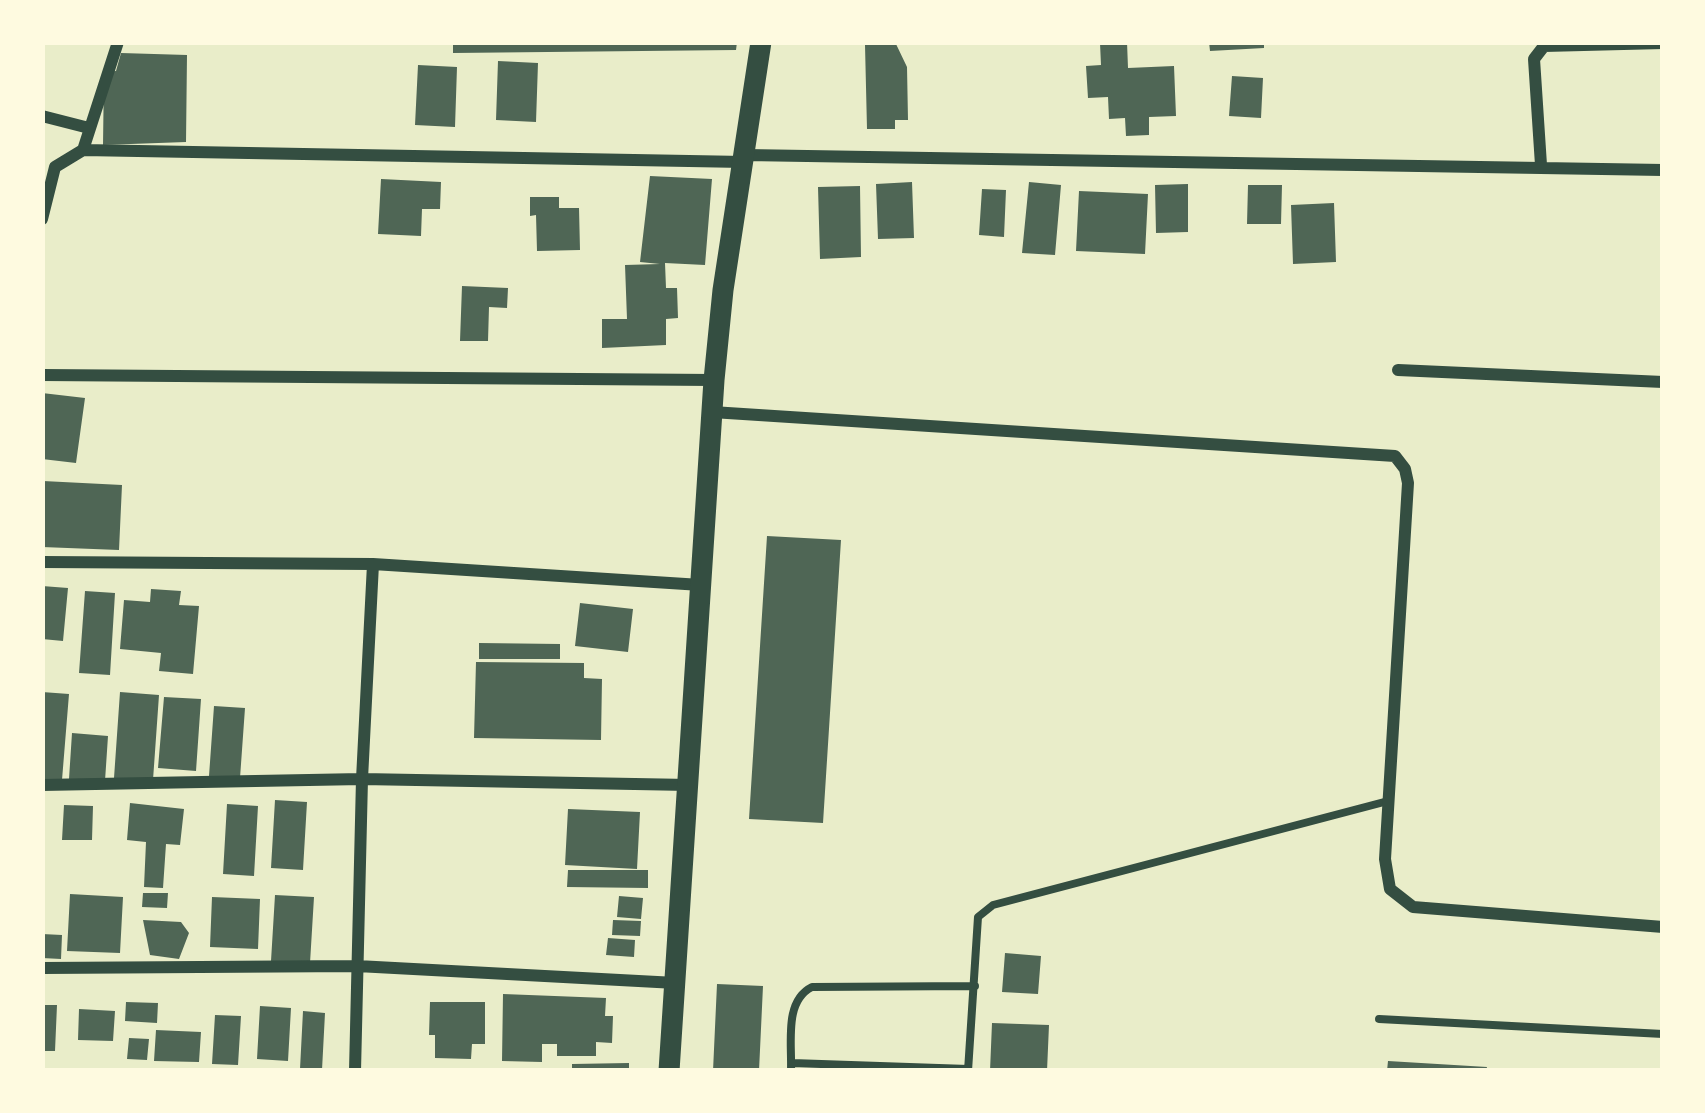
<!DOCTYPE html>
<style>
body{margin:0}
#map{position:relative;width:1705px;height:1113px;overflow:hidden;background:#e9edc9;font-family:Karla,sans-serif}
canvas{display:block}
.frame{position:absolute;inset:0;border:45px solid #fefae0;pointer-events:none}
</style>
<div id="map">
<canvas width="1705" height="1113"></canvas>
<div class="frame"></div>
</div>
<script>
const context = document.querySelector('canvas').getContext('2d');
context.lineJoin = 'round';
function fill(path, color) {
  context.fillStyle = color;
  context.fill(path, 'evenodd');
}
function strokePath(path, color, width, dash) {
  context.strokeStyle = color;
  context.lineWidth = width;
  context.lineCap = dash ? 'butt' : 'round';
  context.setLineDash(dash || []);
  context.stroke(path);
}
const building = new Path2D(`
 M453,42h284l-1,8 -283,3z
 M1120,42h7l1,26 46,-2 2,50 -27,1v18l-23,1 -1,-18 -16,1 -1,-22 -20,1 -2,-32 15,-1 -1,-22z
 M1209,42h55v6l-54,3z
 M896,44l11,23 1,53h-13v9h-28l-2,-84z
 M121,53l66,2 -1,87 -83,3 1,-73 12,-1z
 M498,61l40,2 -2,59 -40,-2z
 M418,65l39,2 -2,60 -40,-2z
 M1232,76l31,2 -2,40 -32,-2z
 M650,176l62,3 -7,86 -40,-2 1,25h11l1,30 -12,1v26l-64,3v-29h25l-2,-54 35,-1 -20,-2z
 M381,179l60,3 -1,27h-18l-1,27 -43,-2z
 M912,182l2,56 -36,1 -2,-55z
 M1029,182l32,3 -6,70 -33,-2z
 M1188,184v48l-32,1 -1,-48z
 M1248,185h34l-1,39h-34z
 M860,186l1,71 -41,2 -2,-72z
 M982,189l24,1 -2,47 -25,-2z
 M1079,191l69,3 -3,60 -69,-3z
 M530,197h29v11h20l1,42 -43,1 -1,-36 -6,1z
 M1334,203l2,59 -43,2 -2,-59z
 M462,286l46,2 -1,20 -18,-1 -1,34h-28z
 M42,393l43,5 -9,65 -34,-4z
 M43,481l79,4 -3,65 -77,-3z
 M767,536l74,4 -18,283 -74,-4z
 M42,586l26,2 -5,53 -21,-2z
 M151,589l30,2 -2,14 20,1 -6,68 -34,-3 2,-18 -41,-4 4,-49 26,2z
 M85,591l30,2 -5,82 -31,-2z
 M580,603l53,6 -5,43 -53,-6z
 M479,643l81,1v15h-81z
 M476,662l108,1v15l18,1 -1,61 -127,-2z
 M42,692l27,2 -7,86 -20,-1z
 M120,692l39,3 -6,85 -39,-2z
 M164,697l37,2 -5,72 -38,-3z
 M214,706l31,2 -5,70 -31,-2z
 M72,733l36,3 -3,45 -36,-2z
 M275,800l32,2 -4,68 -32,-2z
 M130,803l54,6 -4,36 -14,-1 -3,44 -19,-1 2,-45 -19,-2z
 M227,804l31,2 -4,70 -31,-2z
 M64,805l29,1 -1,34h-30z
 M568,809l72,3 -3,57 -72,-4z
 M568,870h80v18l-81,-1z
 M143,893h25l-1,15 -25,-1z
 M70,894l53,3 -3,56 -53,-2z
 M275,895l39,2 -4,66 -39,-2z
 M619,896l24,2 -2,21 -24,-2z
 M212,897l48,2 -2,50 -48,-2z
 M143,920l38,2 8,11 -10,26 -29,-4z
 M613,920l28,1 -1,15 -28,-1z
 M42,934l20,1 -1,24 -19,-1z
 M608,938l27,2 -1,17 -28,-2z
 M1005,953l36,3 -3,38 -36,-2z
 M717,984l46,2 -4,85h-46z
 M503,994l103,4 -1,18h8l-1,27 -16,-1v14h-39v-12h-15v18l-40,-1z
 M126,1002l32,1 -1,20 -32,-2z
 M430,1002h55v42h-13l-1,15 -36,-1v-23h-6z
 M42,1005h15l-2,46h-13z
 M260,1006l31,2 -3,53 -31,-2z
 M79,1009l36,2 -2,30 -35,-1z
 M303,1011l22,2 -3,57 -22,-1z
 M215,1015l26,1 -3,49 -26,-1z
 M992,1023l57,2 -2,46h-57z
 M156,1030l45,2 -2,30 -45,-1z
 M129,1038l20,1 -2,21 -20,-1z
 M1388,1061l99,6 -1,4h-99z
 M629,1063v8h-57v-7z`);
const service = new Path2D(`
 M1379,1019l284,15
 M792,1063l176,6
 M791,1071c1,-29 -7,-70 21,-84l163,-1
 M968,1071l10,-154 15,-12 395,-104`);
const minor = new Path2D(`
 M42,116l47,12
 M83,150l661,12
 M746,155l917,15
 M1541,165l-7,-106 10,-13 119,-3
 M42,219l13,-52 28,-17 35,-108
 M1398,370l265,12
 M42,375l672,5
 M712,412l683,44 10,13 3,14 -23,376 5,30 23,18 250,20
 M42,562l331,2 328,21
 M42,785l320,-6 327,6
 M42,968l315,-2 319,17
 M355,1071l7,-292 11,-215`);
const tertiary = new Path2D(`
 M669,1071l45,-691 9,-90 38,-248`);
fill(building, '#4f6655');
strokePath(service, '#344e41', 8);
strokePath(minor, '#344e41', 12);
strokePath(tertiary, '#344e41', 21);
</script>
